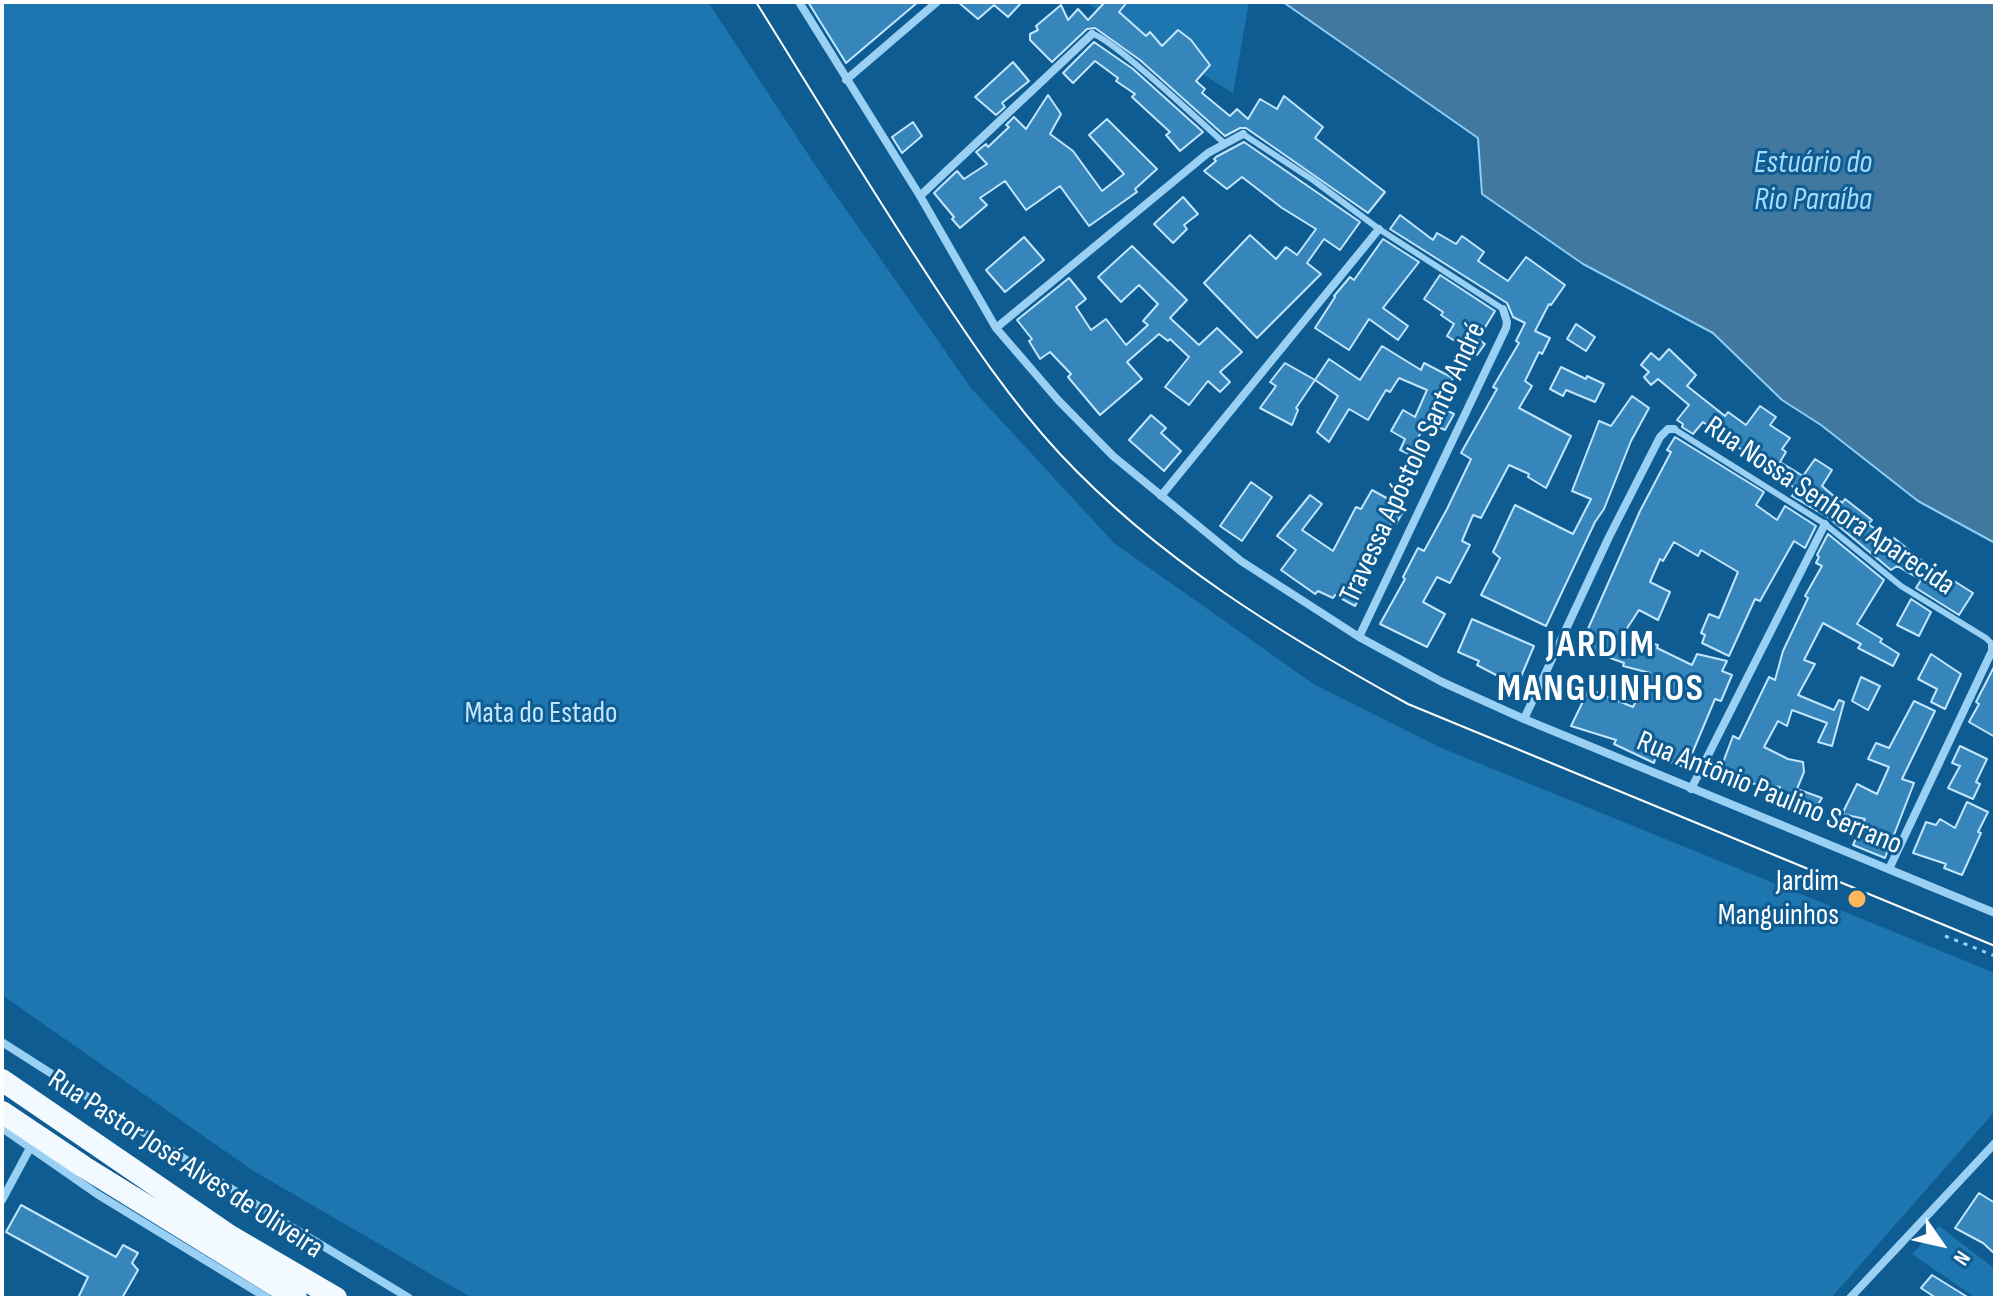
<!DOCTYPE html>
<meta charset="utf-8">
<style>
body{margin:0}
#map{position:relative;width:1997px;height:1300px;overflow:hidden;background:#0f5c92;font-family:"Sofia Sans Condensed",sans-serif}
canvas{display:block}
.frame{position:absolute;inset:0;border:4px solid #fff;pointer-events:none}
.north{position:absolute;left:1901px;top:1204px;width:80px;height:80px;-webkit-text-stroke:6px #0f5c92;paint-order:stroke;rotate:124deg;font-size:22px;font-weight:700;line-height:32px;text-align:center;color:#fff}
.north::after{content:'';display:block;margin:auto;width:28px;height:36px;background:#fff;clip-path:polygon(50% 0,100% 100%,50% 72%,0 100%)}
</style>
<div id="map">
<canvas width="1997" height="1300"></canvas>
<div class="frame"></div>
<div class="north">N</div>
</div>
<script>
const context = document.querySelector('canvas').getContext('2d');
context.lineJoin = 'round';
function fill(path, color) {
  context.fillStyle = color;
  context.fill(path, 'evenodd');
}
function strokePath(path, color, width, dash) {
  context.strokeStyle = color;
  context.lineWidth = width;
  context.lineCap = dash ? 'butt' : 'round';
  context.setLineDash(dash || []);
  context.stroke(path);
}
function write(font, color, halo, rows, align = 'center') {
  context.font = font + ' "Sofia Sans Condensed",sans-serif';
  context.lineWidth = 6;
  context.setLineDash([]);
  context.textBaseline = 'middle';
  context.strokeStyle = halo;
  context.fillStyle = color;
  for (const [text, x, y, turn = 0] of rows) {
    context.save();
    context.translate(x, y);
    context.rotate((+turn || 0) * Math.PI / 180);
    context.textAlign = isNaN(turn) ? turn : align;
    if (halo) context.strokeText(text, 0, 0);
    context.fillText(text, 0, 0);
    context.restore();
  }
}
const green = new Path2D(`
 M2,2h706l113,172 150,214 143,155 201,142 124,62 556,226v138l-164,187h-1359l-220,-128 -250,-175z
 M1085,2h164l-16,91z
 M1939,1226l56,43v29h-19l-64,-44z`);
const water = new Path2D(`
 M1283,2h712v541l-77,-42 -97,-76 -39,-25 -69,-67 -130,-69 -101,-70 -4,-56z`);
const building = new Path2D(`
 M808,2h110l-72,61z
 M958,2h64l-14,15 -14,-12 -16,14z
 M1105,2h22l-8,10 27,24 4,-4 12,14 16,-16 13,10 19,25 -14,16 9,8 -3,4 28,23 7,-7 11,10 12,-20 17,10 7,-13 39,31 -8,11 70,54 -17,21 -122,-85h-6l-15,8 -85,-76 -45,-32 -8,1 -35,33 -22,-22v-6l8,-4 -2,-4 25,-21 7,15 10,-11 10,11z
 M1094,42l39,27 70,63 -23,19 -14,-16 4,-3 -38,-35 3,-3 -19,-13 2,-3 -23,-17 -22,22 -10,-10z
 M1013,62l16,19 -27,22 3,4 -9,8 -21,-18z
 M1048,95l13,19 -11,20 23,17 29,40 22,-17 -35,-39 18,-16 50,50 -22,20 2,3 -48,34 -29,-40 -34,24 -21,-29 -25,17 7,7 -27,23 -8,-9 2,-2 -20,-24 23,-22 7,8 23,-15 -11,-12 10,-8 2,3 21,-20 -3,-2 8,-8 12,12z
 M913,122l9,14 -20,17 -10,-16z
 M1244,142l116,80 -20,28 -16,-11 -17,24 14,11 -64,64 -53,-55 46,-48 26,24 10,-12 11,8 19,-26 -34,-21 -40,-31 -15,12 -23,-18 12,-10 -2,-2 2,-2z
 M1183,197l15,17 -14,11 3,4 -14,14 -19,-19z
 M1400,215l33,25 4,-7 19,11 6,-8 22,16 -6,9 30,20 18,-24 39,28 -14,20 -2,-1 -14,27 15,7 -8,16 -3,-2 -14,29 7,5 -13,22 52,28 -25,52 -18,-11 1,-3 -20,-9 -28,53 -8,-3 -11,26 8,4 -20,38 -13,-6 -14,25 22,12 -18,33 -47,-23 25,-45 -2,-2 15,-29 6,3 23,-42 24,-50 -10,-6 36,-64 -4,-2 26,-44 -3,-2 9,-18 -12,-6 -6,-14 -117,-74z
 M1024,237l20,23 -39,32 -19,-22z
 M1383,239l36,23 -36,46 25,18 -10,14 -29,-21 -20,31 -34,-22 20,-31 -1,-1 16,-19 4,3z
 M1132,246l55,54 -17,18 29,27 18,-17 25,24 -22,20 10,10 -10,10 -12,-11 -19,24 -24,-18 24,-30 -19,-18 -2,2 -9,-7 -32,28 15,17 -42,36 -32,-38 3,-3 -21,-22 -10,7 -11,-18 3,-2 -15,-19 52,-42 17,21 -10,8 15,23 15,-11 20,26 22,-20 -5,-4 15,-17 -19,-19 -18,17 -23,-25z
 M1440,275l55,36 -17,28 7,5 -8,11 -30,-19 7,-12 -13,-9 2,-3 -19,-13z
 M1576,324l19,13 -9,14 -19,-12z
 M1382,346l39,24 3,-7 29,15 -15,28 16,8 -9,16 -18,-8 -18,32 -9,-4 5,-11 -14,-8 12,-21 12,7 12,-27 -28,-12 -9,14 -4,-2 -18,30 -19,-11 -20,33 -12,-10 21,-36 -23,-16 14,-21 31,21z
 M1669,349l27,26 -9,11 38,30 3,-4 18,13 14,-19 16,11 -6,8 20,13 -8,11 4,3 -6,10 23,14 12,-17 17,11 -10,16 20,17 3,-4 27,21 -4,4 24,17 2,-3 30,24 49,31 -14,22 -43,-27 5,-8 -24,-14 -6,4 -62,-52 -37,-22 4,-7 -93,-67 -10,12 -11,-7 1,-3 -6,-4 12,-15 -31,-26 -7,6 -7,-8 5,-5 -8,-7 10,-12 8,7z
 M1285,363l30,17 -19,28 2,2 -6,15 -32,-17 16,-22 -6,-4z
 M1561,367l25,12 1,-3 17,8 -9,18 -29,-12 -3,6 -13,-7z
 M1632,396l17,12 -18,33 -27,68 -9,13 -49,104 -65,-31 19,-37 -7,-6 22,-47 58,29 18,-35 -19,-8 27,-70 12,5z
 M1151,415l15,13 -5,5 20,18 -17,20 -35,-31z
 M1675,437l89,55 -8,13 21,15 8,-14 31,20 -11,22 -11,-7 -34,60 -5,-2 -26,57 -27,-13 3,-8 -4,-2 8,-19 10,4 19,-46 -37,-22 -3,6 -24,-14 -11,19 -3,-2 -10,23 20,10 -12,28 -19,-10 -17,26 36,9 -1,3 35,17 5,-11 30,7 -5,10 10,4 -11,26 -6,-2 -29,69 -30,-12 -2,7 -40,-19 2,-4 -45,-14 18,-37 44,18 17,-34 -27,-7 1,-3 -44,-16 60,-136 31,-59 -4,-2z
 M1251,482l21,15 -30,44 -22,-15z
 M1372,490l33,18 -9,16 -4,-2 -32,60 6,3 -11,21 -20,-11 -2,3 -15,-7 -3,3 -34,-24 15,-20 -19,-14 33,-41 12,9 -20,26 31,21 23,-44 5,2z
 M1828,534l56,46 -27,44 25,15 -2,3 19,12 -6,12 -35,-18 3,-4 -38,-21 -19,37 11,4 -17,31 36,15 5,-10 5,2 -12,44 -14,-4 9,-19 -35,-13 -5,16 -9,-5 -14,26 24,12 15,3 1,10 -7,17 25,9 -8,13 -38,-13 4,-11 -40,-5 -21,-9 14,-37 6,3 30,-62 6,3 8,-29 25,-53 -3,-2 17,-30 -6,-3 3,-6 -2,-2z
 M1911,599l20,13 -12,24 -22,-11z
 M1472,619l62,27 -17,40 -40,-21 2,-4 -21,-9z
 M1931,654l30,20 -16,35 -14,-7 6,-13 -19,-10z
 M1995,665v72l-26,-15 10,-18 -3,-2z
 M1861,677l19,9 -12,24 -16,-9z
 M1914,701l21,10 -33,68 12,4 -29,75 -32,-13 12,-26 -23,-5 15,-30 20,10 12,-27 -21,-8 8,-16 13,5z
 M1960,746l27,13 -11,23 4,2 -7,15 -25,-11 12,-22 -8,-3z
 M1967,802l21,10 -10,20 3,1 -19,42 -18,-7 2,-4 -33,-11 13,-31 10,3 4,-6 15,9z
 M1979,1193l16,10v51l-12,-11 -28,-15z
 M21,1205l95,52 7,-12 15,8 -6,10 6,7 -16,28h-44l10,-21 -82,-45z
 M1932,1275l37,23h-33l-15,-10z`);
const path = new Path2D(`
 M1945,936l50,20`);
const service = new Path2D(`
 M1092,34c18,2 112,91 132,109
 M1243,134l70,46 66,49 124,80
 M1674,429l151,95 76,62 85,52 5,5v10`);
const minor = new Path2D(`
 M799,2l121,194 76,132 62,72 55,56 128,105 118,76 83,45 82,37 471,194
 M846,80l91,-78
 M920,196l172,-162
 M996,328l212,-175 35,-19
 M1161,496l218,-267
 M1359,637l147,-309 1,-6 -4,-13
 M1524,719l85,-182 51,-100 8,-8h6
 M1691,789l134,-265
 M1889,869l102,-216
 M2,1042l288,184 119,72
 M2,1128l95,66 170,104
 M2,1200l28,-52
 M1850,1298l145,-155`);
const trunk = new Path2D(`
 M2,1080l228,156 106,62
 M2,1112l82,55 212,131`);
const tram = new Path2D(`
 M756,2c58,93 114,186 174,277 40,61 80,121 130,175 98,105 223,181 348,250l587,242`);
const markers = [
 [1857,899,10,"#ffb75d"]
];
const streetNames = [
 ["Travessa Apóstolo Santo André",1414,463,-65],
 ["Rua Nossa Senhora Aparecida",1829,507,34],
 ["Rua Antônio Paulino Serrano",1769,794,22],
 ["Rua Pastor José Alves de Oliveira",185,1165,33]
];
const parkNames = [
 ["Mata do Estado",541,714]
];
const poiNames = [
 ["Jardim",1839,882],
 ["Manguinhos",1839,916]
];
const waterNames = [
 ["Estuário do",1813,164],
 ["Rio Paraíba",1813,201]
];
const districtNames = [
 ["JARDIM",1601,646],
 ["MANGUINHOS",1601,690]
];
fill(green, '#1d76b0');
fill(water, '#4078a0');
strokePath(water, '#8bcef8', 2);
fill(building, '#3786bb');
strokePath(building, '#c2e6fe', 2);
strokePath(path, '#9ad0f4', 3, [4, 6]);
strokePath(service, '#9ad0f4', 6);
strokePath(minor, '#9ad0f4', 8);
strokePath(trunk, '#f3faff', 22);
strokePath(tram, '#fff', 2);
for (const [x, y, r, color] of markers) {
  const dot = new Path2D();
  dot.arc(x, y, r, 0, 2 * Math.PI);
  context.fillStyle = color;
  context.fill(dot);
  strokePath(dot, '#0f5c92', 3);
}
write('30px', '#fff', '#0f5c92', streetNames);
write('30px', '#c2e6fe', '#0f5c92', parkNames);
write('30px', '#fff', '#0f5c92', poiNames, 'right');
write('italic 32px', '#a6dafb', '#0f5c92', waterNames);
context.letterSpacing = '2px';
write('bold 38px', '#fff', '#0f5c92', districtNames);
context.letterSpacing = '0px';
</script>
